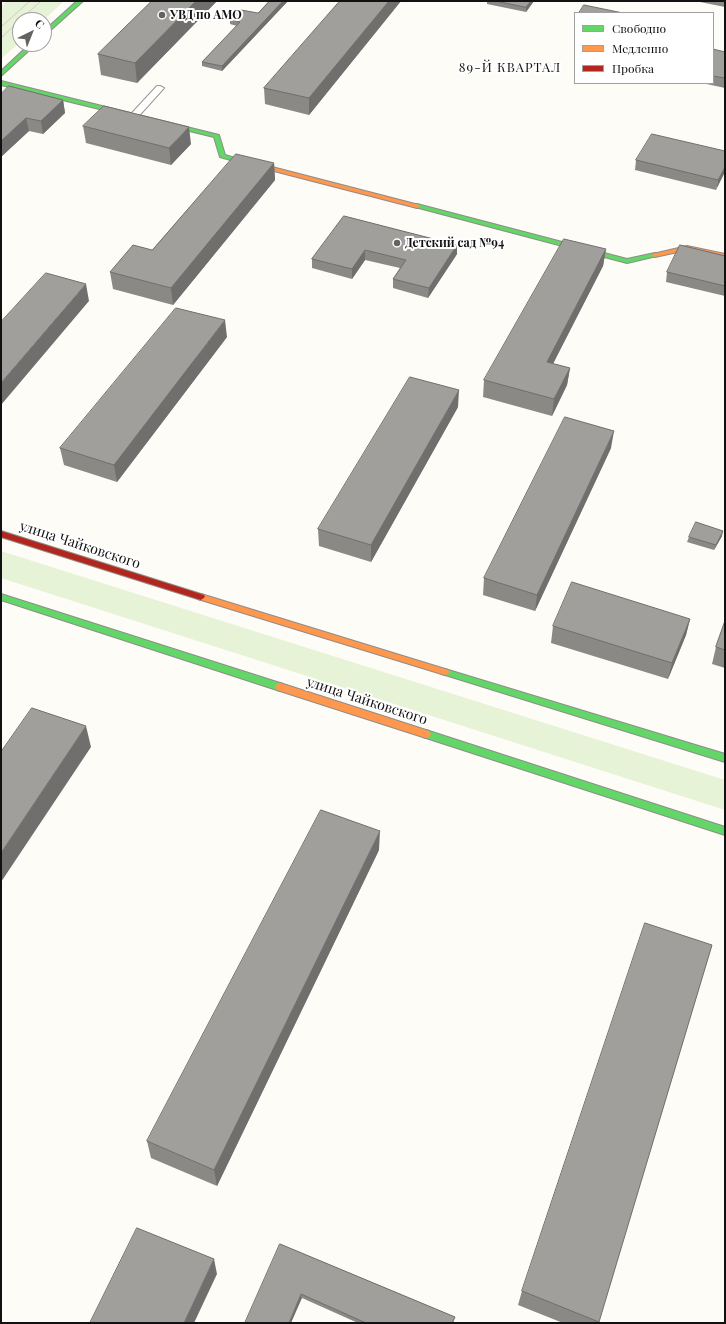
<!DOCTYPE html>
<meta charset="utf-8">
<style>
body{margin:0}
#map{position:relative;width:726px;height:1324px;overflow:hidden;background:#fdfcf7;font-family:"Playfair Display",serif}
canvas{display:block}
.frame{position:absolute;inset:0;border:2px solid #111;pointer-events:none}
.legend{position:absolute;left:574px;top:12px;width:140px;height:72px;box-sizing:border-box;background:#fff;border:1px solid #a0a0a0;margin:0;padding:5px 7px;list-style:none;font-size:12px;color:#111}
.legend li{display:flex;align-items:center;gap:8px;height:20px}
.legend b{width:20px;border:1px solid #a0a0a0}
.north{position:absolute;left:12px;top:12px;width:40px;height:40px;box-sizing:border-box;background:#fff;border:1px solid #a0a0a0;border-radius:50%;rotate:43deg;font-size:11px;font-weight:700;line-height:16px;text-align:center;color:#111}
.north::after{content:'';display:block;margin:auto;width:14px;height:18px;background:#646362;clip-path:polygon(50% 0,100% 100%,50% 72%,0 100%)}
</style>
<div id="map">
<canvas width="726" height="1324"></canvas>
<div class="frame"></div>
<ul class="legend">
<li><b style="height:5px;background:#63d668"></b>Свободно</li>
<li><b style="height:5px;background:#ff974d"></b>Медленно</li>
<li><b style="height:5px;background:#b3261e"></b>Пробка</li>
</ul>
<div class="north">С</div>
</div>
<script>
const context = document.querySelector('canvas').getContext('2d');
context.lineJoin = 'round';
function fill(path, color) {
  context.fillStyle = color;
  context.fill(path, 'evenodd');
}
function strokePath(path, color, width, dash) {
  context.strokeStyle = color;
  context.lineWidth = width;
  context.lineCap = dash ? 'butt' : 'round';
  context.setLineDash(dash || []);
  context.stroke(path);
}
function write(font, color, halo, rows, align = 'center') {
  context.font = font + ' "Playfair Display",serif';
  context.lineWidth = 4;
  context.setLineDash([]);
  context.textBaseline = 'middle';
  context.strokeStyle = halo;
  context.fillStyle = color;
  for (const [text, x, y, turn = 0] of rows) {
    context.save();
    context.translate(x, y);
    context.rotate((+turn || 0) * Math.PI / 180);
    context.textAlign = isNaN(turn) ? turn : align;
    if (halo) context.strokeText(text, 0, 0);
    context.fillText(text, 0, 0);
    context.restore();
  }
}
const green = new Path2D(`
 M7,1h57l-20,19h-24v22l-19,17v-53z
 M1,551l724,229v30l-724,-232z`);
const lane = new Path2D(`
 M157,86h3l4,2 -27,30h-6v-4z`);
const fast = new Path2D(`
 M77,1h6l-39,35v-5z
 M30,44h6l-35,32v-5z
 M1,81l218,54 6,20 23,7 -3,2 -25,-7 -6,-20 -213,-52z
 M417,204l210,55 28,-6 4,2 -2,1 -30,7 -212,-56v-2z
 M1,594l282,90 2,3 -2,3 -3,1 -279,-91z
 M445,669l280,85v8l-283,-88 -2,-2 2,-2z
 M426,730l299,97v8l-302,-98 -2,-3 2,-3z`);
const slow = new Path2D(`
 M245,160l174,45 1,1 -3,2 -174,-45 -1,-1z
 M687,246l38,8v4l-38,-8 -32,7 -4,-2 2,-1z
 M201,594l244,75 3,1 2,2 -2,2 -3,1 -247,-76 -1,-2z
 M280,683l149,48 2,3 -2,3 -3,1 -149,-48 -2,-3 2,-3z`);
const jam = new Path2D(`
 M1,531l203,64 1,2 -4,3 -200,-63z`);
const tram = new Path2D(`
 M20,20l21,-19
 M1,27l29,-26
 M1,38l19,-18`);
const wall = new Path2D(`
 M152,1h65l-80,82 -36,-8 -3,-21z
 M268,1h20l-66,70 -20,-5v-4l35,-36 -7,-2v-5l28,-6 11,-12z
 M340,1h61l-92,114 -44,-11 -1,-16z
 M487,1h47l-8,11 -39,-8z
 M700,1h25v6l-25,-5z
 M713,49l12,3v36l-23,-5h11z
 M1,94l62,6 2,13 -22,21 -14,-3 -28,26z
 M83,126l108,18 -20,21 -85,-22z
 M725,151l-9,39 -81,-20 1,-10z
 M274,163l1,17 -102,125 -60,-16 -3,-17 42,-22z
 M344,216l113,29v9l-29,44 -35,-10v-9l7,-11 -35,-8 -13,19 -40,-11v-9z
 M606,249l-3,17 -50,98 17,4 -3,17 -15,31 -69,-19 1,-17z
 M725,256v40l-59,-14 1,-10z
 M227,337l-110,145 -53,-17 -4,-17z
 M458,407l-87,155 -52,-16 -1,-17z
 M611,448l-76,163 -52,-16 1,-17z
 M722,536l-8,14 -27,-8 2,-5z
 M690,619l-4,16 -18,44 -117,-36 2,-17z
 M725,621v47l-13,-4 4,-17z
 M379,850l-162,336 -66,-28 -4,-17z
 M712,945l-114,378h-35l-45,-18 4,-14z
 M280,1244l175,73 -2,6h-95l-56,-25z`);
const shadedWall = new Path2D(`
 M196,1h21l-80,82 -2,-20z
 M283,1h5l-66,70v-5z
 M389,1h12l-92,114v-17z
 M531,1h3l-8,11v-5z
 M63,100l2,13 -22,21 -2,-13z
 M26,118l3,13 -28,26v-16z
 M189,127l2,17 -20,21 -2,-17z
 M274,163l1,17 -102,125 -2,-17z
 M725,167v5l-9,18 2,-10z
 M457,245v9l-29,44 1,-10z
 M606,249l-3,17 -58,113 2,-17z
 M365,250v10l-13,19v-10z
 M86,284l3,17 -88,104v-22z
 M225,320l2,17 -110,145 -3,-17z
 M570,368l-3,17 -15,31 2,-17z
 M459,390l-1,17 -87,155v-17z
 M614,431l-3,17 -76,163 2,-16z
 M723,531l-1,5 -8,14 2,-5z
 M690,619l-4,16 -18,44 4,-16z
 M86,726l5,21 -90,135v-29z
 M380,831l-1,19 -162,336 -3,-16z
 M214,1259l3,15 -23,49h-10z
 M301,1294l1,4 -11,25h-2z`);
const building = new Path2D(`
 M152,1h44l-61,62 -37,-9z
 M270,1h13l-61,65 -20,-4 38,-40 -10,-3 11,-9 17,3z
 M340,1h49l-80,97 -45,-10z
 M496,1h35l-5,6z
 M584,5l39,8h-44z
 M713,49l12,3v26l-12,-2z
 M9,86l54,14 -22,21 -15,-3 -25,23v-47z
 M104,106l85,21 -20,21 -86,-22z
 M652,134l73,17v16l-7,13 -82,-20z
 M236,154l38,9 -103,125 -61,-16 23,-27 19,5z
 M344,216l113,29 -28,43 -36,-9 13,-19 -41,-10 -13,19 -40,-10z
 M564,239l42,10 -59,113 23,6 -16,31 -70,-19z
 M680,245l45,11v30l-58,-14z
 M46,273l40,11 -85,99v-61z
 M176,308l49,12 -111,145 -54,-17z
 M410,377l49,13 -88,155 -53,-16z
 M565,417l49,14 -77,164 -53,-17z
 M696,522l27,9 -7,14 -27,-8z
 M572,582l118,37 -18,44 -119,-37z
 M725,621v29l-9,-3z
 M32,708l54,18 -85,127v-101z
 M321,810l59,21 -166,339 -67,-29z
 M645,923l67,22 -113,377 -77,-31z
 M137,1228l77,31 -30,64h-94z
 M280,1244l175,73 -3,6h-86l-65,-29 -12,29h-44z`);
const markers = [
 [162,15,4,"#646362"],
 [397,243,4,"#646362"]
];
const farPoinames = [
 ["УВД по АМО",170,15],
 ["Детский сад №94",405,243]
];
const farNeighbourhoodnames = [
 ["89-Й КВАРТАЛ",510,68]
];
const streetNames = [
 ["улица Чайковского",80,545,18],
 ["улица Чайковского",367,701,18]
];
fill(green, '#e7f3d7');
strokePath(lane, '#979795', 2);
strokePath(fast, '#8e8d8b', 2);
strokePath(slow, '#8e8d8b', 2);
strokePath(jam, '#8e8d8b', 2);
fill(lane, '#fffffe');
fill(fast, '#63d668');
fill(slow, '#ff974d');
fill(jam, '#b3261e');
strokePath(tram, '#d9c6c7', 1);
fill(wall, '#8a8986');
fill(shadedWall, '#716f6d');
fill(building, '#a19f9c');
strokePath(building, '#716f6d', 1);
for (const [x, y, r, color] of markers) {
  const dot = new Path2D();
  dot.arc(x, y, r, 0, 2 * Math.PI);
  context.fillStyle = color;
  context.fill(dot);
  strokePath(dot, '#fff', 1.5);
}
write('bold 12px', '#111', '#fff', farPoinames, 'left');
context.letterSpacing = '1px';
write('13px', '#111', '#fff', farNeighbourhoodnames);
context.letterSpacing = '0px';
write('14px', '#111', '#fff', streetNames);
</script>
